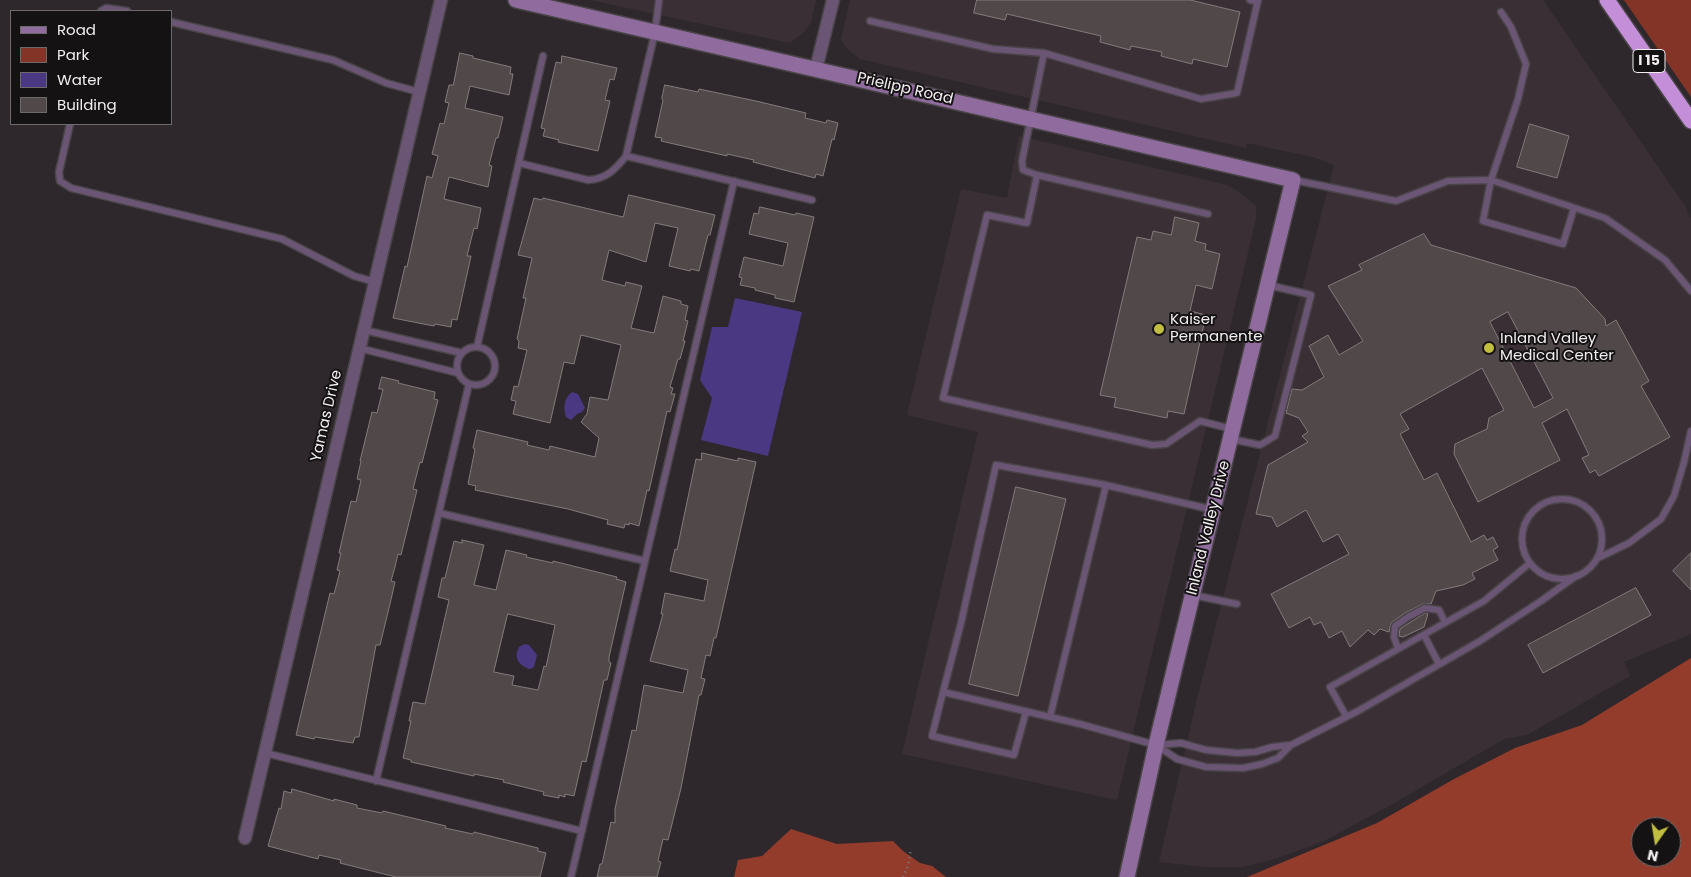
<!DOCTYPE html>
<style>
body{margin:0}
#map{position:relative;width:1691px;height:877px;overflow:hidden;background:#2e282c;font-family:Poppins,sans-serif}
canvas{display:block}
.legend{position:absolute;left:10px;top:10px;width:162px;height:115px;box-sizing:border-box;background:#151214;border:1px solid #6d6a6c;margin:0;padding:6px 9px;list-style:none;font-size:15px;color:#f2eef0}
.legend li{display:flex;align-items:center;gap:10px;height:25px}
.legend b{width:25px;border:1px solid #6d6a6c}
.north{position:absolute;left:1631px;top:817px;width:50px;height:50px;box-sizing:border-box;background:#151214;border:1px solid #6d6a6c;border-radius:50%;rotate:193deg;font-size:14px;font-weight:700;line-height:20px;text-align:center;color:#f2eef0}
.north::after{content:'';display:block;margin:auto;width:18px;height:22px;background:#c1bd40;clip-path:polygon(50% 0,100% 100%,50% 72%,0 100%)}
</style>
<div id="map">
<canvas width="1691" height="877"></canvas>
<ul class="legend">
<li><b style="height:6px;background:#8f6c9d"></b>Road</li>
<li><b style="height:14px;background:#843426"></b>Park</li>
<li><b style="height:14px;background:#4b3883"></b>Water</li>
<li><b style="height:14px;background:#504849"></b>Building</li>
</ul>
<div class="north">N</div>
</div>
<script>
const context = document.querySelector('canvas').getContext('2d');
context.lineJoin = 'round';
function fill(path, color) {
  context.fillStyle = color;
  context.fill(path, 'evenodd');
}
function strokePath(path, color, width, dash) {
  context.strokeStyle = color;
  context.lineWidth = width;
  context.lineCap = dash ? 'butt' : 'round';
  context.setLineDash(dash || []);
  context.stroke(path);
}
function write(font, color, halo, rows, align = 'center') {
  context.font = font + ' Poppins,sans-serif';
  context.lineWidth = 4;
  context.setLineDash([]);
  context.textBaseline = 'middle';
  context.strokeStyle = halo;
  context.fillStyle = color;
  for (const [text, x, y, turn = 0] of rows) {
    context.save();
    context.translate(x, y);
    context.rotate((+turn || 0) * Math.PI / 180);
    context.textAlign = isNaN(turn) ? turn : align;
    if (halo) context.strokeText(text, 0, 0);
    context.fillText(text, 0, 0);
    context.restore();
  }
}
const built = new Path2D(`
 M590,0h226l-5,22 -6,9 -15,12z
 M850,0h693l142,206 6,13v415l-67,28 6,14 -103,59 -23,4 -115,67 -65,35 -49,18 -33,8h-37l-46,-5 37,-159 138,-538 -21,-8 -66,-14 -1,5 -386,-89 -14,-11 -5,-8z
 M1019,136l208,49 12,7 17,14v13l-139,581 -215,-46 76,-322 -71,-17 54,-226 46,9z`);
const green = new Path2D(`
 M1624,0h67v97z`);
const forest = new Path2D(`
 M1691,658v219h-444l130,-54 77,-44 61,-31 67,-23zM1641,827h30v30h-30z
 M791,829l46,15 56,-3 10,10 17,12 12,3 14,11h-212l4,-17 24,-4z`);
const water = new Path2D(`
 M735,298l67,14 -34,144 -67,-16 11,-42 -12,-18 12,-53h16z
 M572,392l6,2 7,14 -3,4 -5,2 -6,6 -5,-3c-3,-10 -2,-19 6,-25z
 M525,644l4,1 8,10 -3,12 -4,2c-11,-3 -17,-11 -11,-22z`);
const building = new Path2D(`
 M977,0h213l50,12 -13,55 -34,-8 -1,5 -31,-8 1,-4 -31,-6 -1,4 -30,-8 1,-6 -94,-22 -2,6 -31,-7z
 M460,53l13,3v2l38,9 -1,7h3l-4,21 -39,-9 -5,22 38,9 -5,21h-2l-7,27 3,1 -4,21 -39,-10 -5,22 37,9 -4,21 -3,-1 -7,28h4l-14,64 -5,-1 -1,8 -16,-3 -1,2 -41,-8 12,-52 2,1 20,-91 5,2 6,-22 -6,-2 8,-31 4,1 5,-21 -4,-1 4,-17h4z
 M562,56l55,12 -3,12 -4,-1 -5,21 5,1 -12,50 -40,-9 1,-2 -16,-4 2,-7 -4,-1 15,-66 5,1z
 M665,85l33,7 1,-3 57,12 50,12 -1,5 21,5 1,-3 11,3 -4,17 -2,-1 -9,37 -7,-2 -1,4 -62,-16 1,-2 -27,-6v2l-66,-15 1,-3 -7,-1 8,-37 -1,-1z
 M1530,124l39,12 -12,42 -40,-11z
 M629,195l86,20 -5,20h-2l-9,36 -8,-2 -1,2 -21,-5 9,-38 -23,-5 -9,39 -37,-12 -7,30 23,6 1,-4 16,4 -11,42 23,5 9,-37 18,5v3l7,2 -3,14 3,1 -5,20h2l-5,18h-2l-8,28 3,1 -2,6h4l-5,18 -3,-1 -18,80 -2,-1 -8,36 -10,-3v2l-4,-1 -1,4 -17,-4 1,-4 -40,-11 -93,-19 1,-4 -8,-2 7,-35 -2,-1 4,-18 51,12 -1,3 22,5 1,-4 45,11 4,-19 -18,-16 6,-8 3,-17 18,3 13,-55 -40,-10 -7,29 -10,-2 -14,61 -37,-9 3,-13 -5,-1 3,-14 4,1 9,-37 -9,-2 1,-7 -2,-2 9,-41h-3l9,-40 -14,-3 16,-57 8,2 1,-2 80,19z
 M760,207l35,8 1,-2 18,4 -20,85 -19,-4v-3l-20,-5v-2l-15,-3 2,-7 -3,-1 5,-20 39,9 5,-23 -39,-9 5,-21 4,1z
 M1175,217l24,6 -4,18 11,3 -1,6 15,4 -8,35 -16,-4 -6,26 16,4 -22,99 -16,-3 -1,7 -53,-11 2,-9 -16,-3 37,-158 14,3 2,-9 18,4z
 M1424,234l7,11 145,43 29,31 1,7 10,-6 33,61 -8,5 29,51 -71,39 -4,-6 -5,3 -8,-15 7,-3 -22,-46 -25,14 18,37 -82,42 -24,-48 1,-10 32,-15 2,-11 15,-8 -22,-42 -82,46 9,15 -9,5 24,46 13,-7 34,69 13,-7 3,5 6,-3 5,10 -5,3 5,10 -26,13 3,6 -12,6 -27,6 -5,13h-8l-18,9 -14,10 -2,9 -9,-3 -6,6 -6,-5 -18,17 -8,-16 -13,7 -8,-16 -7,3 -4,-8 -21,11 -18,-34 78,-40 -11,-20 -15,8 -17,-32 -29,17 -5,-10 -16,-3 12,-49 40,-23 -6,-6 6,-4 -9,-14 -13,-5 6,-24 10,1 22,-13 -15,-31 19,-11 11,20 24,-14 -35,-55 34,-16 -3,-5zM1508,312l45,86 -19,10 -44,-86z
 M382,377l17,4 -1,2 37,9 -1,7 4,1 -16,63 -2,-1 -7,27 4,1 -16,65 -3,-1 -3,13 -4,14 4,1 -5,22 -10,41h-4l-17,92h-4l-2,6 -38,-6 -1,2 -18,-4 34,-142 4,1 6,-23 -3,-1 4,-17h-2l12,-52 5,1 5,-22 -4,-1 4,-18h-1l12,-49 5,1 6,-24h-4z
 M702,453l36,8v-3l18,4 -40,176h-2l-4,18 -4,-1 -5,23 4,1 -4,16h-2l-18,93 -13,52 -5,-1 -5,22 3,1 -4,15h-60l3,-13h2l9,-42 4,1v-14l17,-79 4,1 8,-46 39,8 5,-23 -38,-9 13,-47h-2l4,-21 39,8 4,-21 -38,-9 5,-22 2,1 19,-91 5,1z
 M1016,487l50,12 -48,197 -49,-12z
 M462,540l22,5 -10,40 22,5 10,-40 21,5 -1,2 27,6v-2l64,16 -1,2 10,3 -17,75v5l2,1 -4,17h-3l-18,82 -4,-1 -8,35 -9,-2v3l-6,-2v3l-16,-3 1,-3 -41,-10 1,-2 -30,-6v2l-63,-14v-2l-8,-2 8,-37h-2l4,-19 12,2 24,-104 -11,-3 4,-19h3l9,-37 8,2zM508,614l47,11 -9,42 -2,-1 -6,24 -26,-5 2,-9 -20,-4z
 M1691,553v37l-18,-19z
 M1636,588l15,27 -108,58 -15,-28z
 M1426,613l2,1 -4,13 -21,10 -4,-1 1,-7z
 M292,789l42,12v-2l23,6v3l25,5 1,-2 63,15 -1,2 28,6 1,-2 64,16v3l8,2 -6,24h-144l-56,-14 1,-3 -22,-5 -1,4 -50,-13 11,-38 2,1 3,-18 7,2z`);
const path = new Path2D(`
 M903,877l5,-11 3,-17`);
const lane = new Path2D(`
 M1250,0l8,2
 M101,11l5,-3 21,3
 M1501,12l10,15 15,37 -8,35 -27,81 -8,41 80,23 11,-36
 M870,21l123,28 51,4 157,46 36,-6 21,-93
 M171,22l162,38 53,23 33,9
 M1044,53l-22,108 1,9 14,5 -10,48 -40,-8 -44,183 209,47 14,-1 34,-23 32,8
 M70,124l-11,48 1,9 11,7 211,51 72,37 21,6
 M626,156l186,44
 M519,163l69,17c18,-1 27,-10 38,-24l29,-124 4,-32
 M1037,175l171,39
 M1294,180l102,21 52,-20 43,-1 114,38 60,42 26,31
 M364,330l98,23
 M457 366a19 19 0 1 1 38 0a19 19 0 1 1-38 0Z
 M477,347l66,-291
 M359,348l99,25
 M1231,439l29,6 15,-9 36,-141 -43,-10
 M1522 539a40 40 0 1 1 80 0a40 40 0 1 1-80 0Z
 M1214,510l-113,-26 -105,-19 -35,158 -18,69 137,32 76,21 21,14 29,8 37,1 19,-4 16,-6 13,-13 67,-34 122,-70 61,-40 35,-25
 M439,513l206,48
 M1598,558l31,-15 32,-24 13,-23 10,-34 7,-31
 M1193,595l44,9
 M1424,635l15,29
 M1398,649l-4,-12 1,-11 13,-9 17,-9 14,2 6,12
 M943,692l-11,44 82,19 12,-43
 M1346,716l-16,-29 154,-86 46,-38
 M1050,717l56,-232
 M1157,745l24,-2 25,7 31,3 18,-1 17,-5 19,-2
 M265,753l317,78
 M376,781l93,-397
 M571,877l163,-696`);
const street = new Path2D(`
 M816,69l17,-69
 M245,838l196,-838`);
const secondary = new Path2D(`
 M516,0l777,180 -137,565 -29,132`);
const highway = new Path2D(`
 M1607,0l84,121`);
const markers = [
 [1159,329,6,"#c1bd40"],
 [1489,348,6,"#c1bd40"]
];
const shields = [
 [1649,61,32]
];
const shieldNames = [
 ["I 15",1649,61]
];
const streetNames = [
 ["Prielipp Road",905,89,13],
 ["Yamas Drive",327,416,-77],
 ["Inland Valley Drive",1209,528,-76]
];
const poiNames = [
 ["Kaiser",1170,320],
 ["Permanente",1170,337],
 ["Inland Valley",1500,339],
 ["Medical Center",1500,356]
];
fill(built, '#3b2f36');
fill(green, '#843426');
fill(forest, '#933c2c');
fill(water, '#4b3883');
fill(building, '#504849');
strokePath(building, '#837a7b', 1);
strokePath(lane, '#494447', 9);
strokePath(street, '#494447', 15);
strokePath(secondary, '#494447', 18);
strokePath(highway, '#494447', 18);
strokePath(path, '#7e797c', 2.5, [1, 4]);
strokePath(lane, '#6b5574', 6);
strokePath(street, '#6b5574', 12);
strokePath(secondary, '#8f6c9d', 15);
strokePath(highway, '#c58ed9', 15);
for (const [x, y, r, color] of markers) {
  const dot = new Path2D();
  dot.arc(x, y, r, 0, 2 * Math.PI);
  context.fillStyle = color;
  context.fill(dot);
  strokePath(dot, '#151214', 2);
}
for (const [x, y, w] of shields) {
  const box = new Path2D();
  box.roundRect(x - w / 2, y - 11.5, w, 23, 4);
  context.fillStyle = '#151214';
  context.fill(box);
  strokePath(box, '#f2eef0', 1);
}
write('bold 14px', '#f2eef0', null, shieldNames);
write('15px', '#f2eef0', '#151214', streetNames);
write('15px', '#f2eef0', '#151214', poiNames, 'left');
</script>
